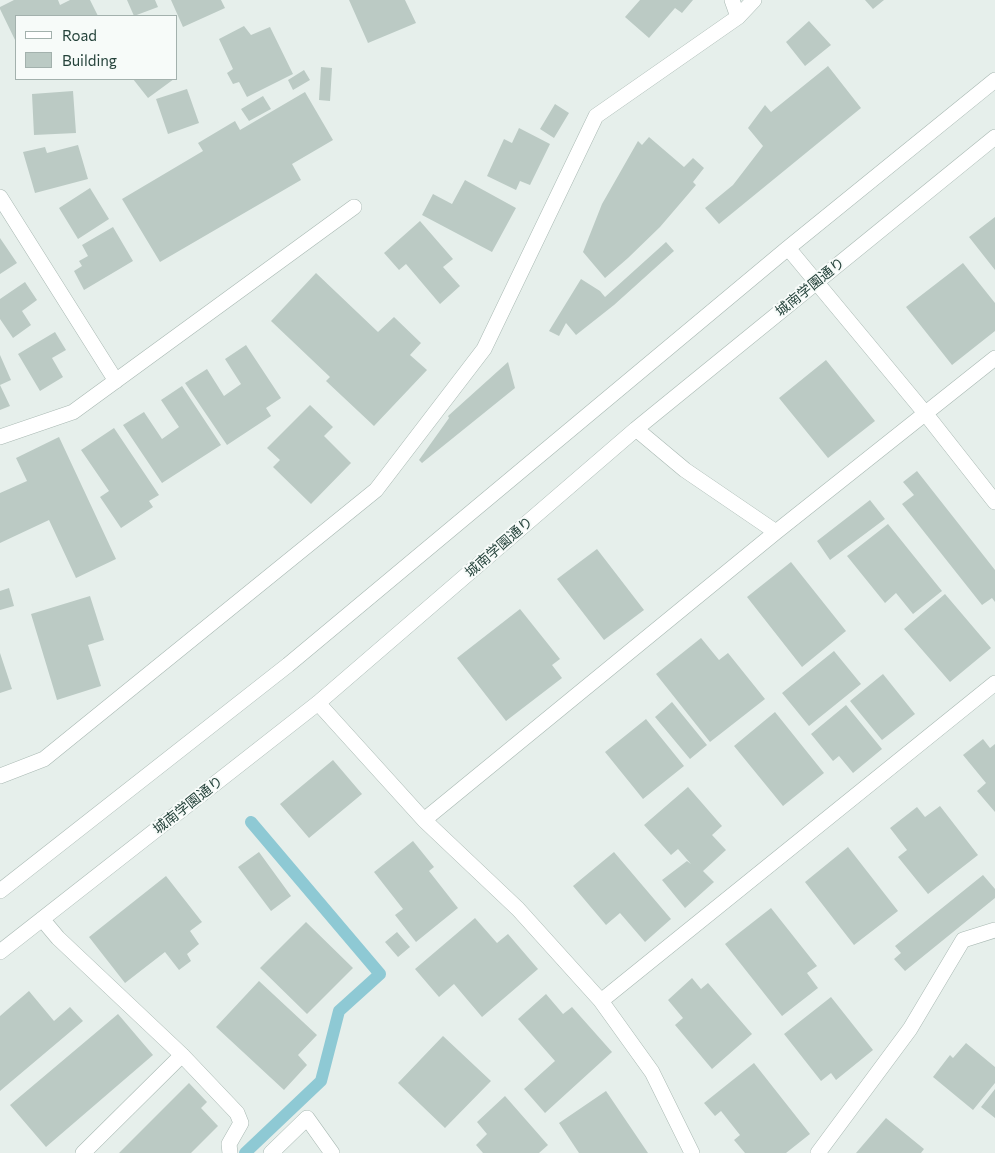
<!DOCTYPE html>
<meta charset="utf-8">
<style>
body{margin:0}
#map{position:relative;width:995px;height:1153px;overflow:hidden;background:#e6efeb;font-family:Commissioner,sans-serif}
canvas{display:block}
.legend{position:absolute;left:15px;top:15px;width:162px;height:65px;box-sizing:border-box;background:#f7fbf9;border:1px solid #a3b1ad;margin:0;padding:6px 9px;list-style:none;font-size:15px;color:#24423a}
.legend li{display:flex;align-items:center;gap:10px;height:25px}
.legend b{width:25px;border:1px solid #a3b1ad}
</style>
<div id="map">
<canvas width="995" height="1153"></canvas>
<ul class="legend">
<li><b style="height:6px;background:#fff"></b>Road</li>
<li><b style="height:14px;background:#bbcac4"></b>Building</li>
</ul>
</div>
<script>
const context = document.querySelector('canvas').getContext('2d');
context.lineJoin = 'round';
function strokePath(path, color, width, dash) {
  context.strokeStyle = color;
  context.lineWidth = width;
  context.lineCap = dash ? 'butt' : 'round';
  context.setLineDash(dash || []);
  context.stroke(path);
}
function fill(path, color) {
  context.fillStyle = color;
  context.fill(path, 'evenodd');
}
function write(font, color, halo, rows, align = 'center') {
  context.font = font + ' Commissioner,"Noto Sans JP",sans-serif';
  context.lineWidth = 4;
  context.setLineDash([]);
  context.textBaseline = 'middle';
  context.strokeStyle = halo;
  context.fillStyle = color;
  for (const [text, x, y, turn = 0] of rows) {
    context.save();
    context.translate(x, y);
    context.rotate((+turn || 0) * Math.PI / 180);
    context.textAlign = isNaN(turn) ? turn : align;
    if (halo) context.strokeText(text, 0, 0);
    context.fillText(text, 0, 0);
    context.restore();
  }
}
const stream = new Path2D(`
 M245,1153l76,-72 18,-70 41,-37 -129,-152`);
const building = new Path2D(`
 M14,0h44l2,5 10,-5h20l8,16h-82v26l-16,-33v-2z
 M127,0h28l3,7 -24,9z
 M171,0h50l4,8 -42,19z
 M349,0h56l11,23 -48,20z
 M640,0h53l-11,13 -7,-5 -26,30 -24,-21z
 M865,0h19l-11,9z
 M809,21l22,24 -26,21 -19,-24z
 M244,26l7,9 19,-8 23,47 -46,23 -8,-15 -6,2 -6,-11 6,-4 -14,-30z
 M828,66l33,42 -142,116 -14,-16 28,-23 30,-39 -15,-18 17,-23 6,7z
 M321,67l11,1 -2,33 -11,-1z
 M304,70l6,10 -17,10 -5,-10z
 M133,79h41l-26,19z
 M187,89l12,34 -31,11 -12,-35z
 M73,91l3,42 -42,2 -2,-41z
 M305,92l28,48 -41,24 9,16 -141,82 -38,-63 81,-48 -5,-8 37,-22 5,9z
 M263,96l8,13 -22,12 -8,-12z
 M555,104l14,9 -15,25 -14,-9z
 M519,128l31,16 -20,41 -10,-4 -4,9 -29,-14 17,-37 8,4z
 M649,137l35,30 9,-9 11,10 -11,14 3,3 -36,42 -32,31 -23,20 -22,-26 19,-48 36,-63 4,4z
 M78,145l10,34 -53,14 -12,-41 22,-5 2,6z
 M465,180l51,28 -24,44 -70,-37 11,-21 19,10z
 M90,188l19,31 -31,20 -19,-31z
 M995,217v53l-26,-33z
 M420,221l33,38 -10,8 17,19 -20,18 -34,-40 -7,6 -15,-17z
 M113,227l20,34 -49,29 -10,-19 8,-5 -3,-5 9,-5 -6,-11z
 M0,238l17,25 -17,11z
 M666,242l8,9 -60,54 -38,30 -10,-12 -7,13 -10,-5 32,-52 19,12 5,6z
 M963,263l32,40v28l-43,34 -46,-58z
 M316,273l62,59 16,-15 27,26 -11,12 17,15 -53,56 -48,-45 4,-4 -59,-56z
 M25,282l12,18 -15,11 9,14 -18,13 -13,-19v-20z
 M55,332l11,18 -14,8 11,19 -23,14 -22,-37z
 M246,345l35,53 -15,10 5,8 -44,29 -42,-62 22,-14 17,27 17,-12 -16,-25z
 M0,355l11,25 -11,5 10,21 -10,4z
 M826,360l49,61 -47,37 -49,-60z
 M508,362l7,26 -93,75 -3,-3 30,-42 -1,-2z
 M182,386l39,59 -59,38 -39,-58 21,-13 18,27 17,-12 -18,-27z
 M310,405l23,22 -9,9 27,27 -40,41 -38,-37 7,-7 -13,-12z
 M114,428l45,67 -10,6 4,6 -32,21 -21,-31 9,-6 -28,-41z
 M59,437l57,122 -40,19 -27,-58 -49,23v-50l27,-12 -11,-23z
 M917,471l78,99v32l-3,-4 -10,7 -80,-101 12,-9 -11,-13z
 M870,500l15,19 -55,41 -13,-19z
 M888,524l54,67 -29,23 -17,-21 -11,10 -38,-47z
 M597,549l47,61 -40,30 -47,-61z
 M791,562l55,69 -44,36 -55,-70z
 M9,588l5,18 -14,4v-19z
 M945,594l46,54 -41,34 -46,-53z
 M90,596l14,44 -16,5 13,41 -44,14 -26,-86z
 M520,609l40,50 -8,6 10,13 -56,43 -49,-63z
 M701,638l18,22 9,-7 37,46 -55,43 -54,-68z
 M834,651l27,33 -52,42 -27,-33z
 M0,653l12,36 -12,4z
 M883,674l32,40 -33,26 -32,-39z
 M672,702l35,43 -17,14 -35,-42z
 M846,705l36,44 -29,24 -14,-17 -6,5 -22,-27z
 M775,712l49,61 -41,33 -49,-60z
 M646,719l38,47 -41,33 -38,-47z
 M983,739l7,9 5,-4v68l-18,-21 9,-8 -23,-28z
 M333,760l29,34 -53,44 -29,-34z
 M688,787l34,39 -10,9 14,15 -23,21 11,11 -29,26 -23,-28 25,-19 4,3 -13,-15 -7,6 -27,-30z
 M940,806l38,49 -50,39 -30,-37 9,-7 -17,-22 27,-21 8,10z
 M413,841l21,26 -5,4 29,37 -42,34 -21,-27 8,-6 -29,-37z
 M848,847l50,64 -44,34 -49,-63z
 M259,852l32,44 -20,15 -33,-44z
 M614,852l57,67 -26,23 -25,-29 -14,12 -33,-39z
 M983,875l12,14v9l-90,73 -11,-12 7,-6 -6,-7z
 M166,876l36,46 -12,9 9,13 -12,10 4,7 -12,9 -14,-18 -40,31 -36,-46z
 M771,908l46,58 -10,7 11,15 -36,28 -57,-72z
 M475,918l22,25 11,-9 30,35 -56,48 -28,-33 -15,13 -24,-28z
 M306,922l47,46 -46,46 -47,-46z
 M397,932l13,15 -12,10 -13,-15z
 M692,978l9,11 7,-6 44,51 -40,35 -37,-44 8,-7 -15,-18z
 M259,981l58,54 -19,20 9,10 -23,25 -68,-63z
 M29,991l25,30 16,-14 13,14 -83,70v-75z
 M546,994l17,20 9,-7 40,45 -67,61 -21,-24 31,-28 -37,-42z
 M831,997l42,53 -37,30 -5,-7 -10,8 -37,-47z
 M118,1014l35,41 -107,92 -36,-42z
 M443,1036l48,45 -46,47 -47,-45z
 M966,1043l29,24v16l-22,27 -40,-33 17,-22 3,3z
 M754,1063l56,71 -24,19h-41l-11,-13 6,-5 -19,-24 -6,5 -11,-13z
 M189,1083l18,19 -6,6 17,18 -27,27h-72z
 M995,1089v29l-14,-11z
 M606,1091l42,62h-69l-20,-30z
 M505,1096l43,49 -9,8h-56l-7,-8 11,-11 -10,-12z
 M886,1118l38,31 -3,4h-65z`);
const minor = new Path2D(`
 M732,0l6,17
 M0,197l116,184
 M788,248l137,165 70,89
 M636,429l49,41 91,62
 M0,437l73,-25 281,-205
 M318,703l106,117 94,89 83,92 51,71 40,81
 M0,776l44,-17 332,-269 108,-141 112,-233 142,-99 16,-17
 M424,820l352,-288 219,-174
 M0,891l288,-226 500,-417 207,-168
 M42,919l16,19 124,117 55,58 4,10 -12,21 1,9
 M0,952l318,-249 318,-274 359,-292
 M601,1001l394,-318
 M83,1153l99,-98
 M271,1153l36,-35 25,35
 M818,1153l92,-124 53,-89 32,-10`);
const streetNames = [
 ["城南学園通り",810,287,-39],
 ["城南学園通り",499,547,-41],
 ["城南学園通り",188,805,-38]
];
strokePath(stream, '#8ec9d4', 12);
fill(building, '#bbcac4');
strokePath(minor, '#a8b8b2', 16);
strokePath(minor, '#fff', 15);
write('14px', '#24423a', '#f7fbf9', streetNames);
</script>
